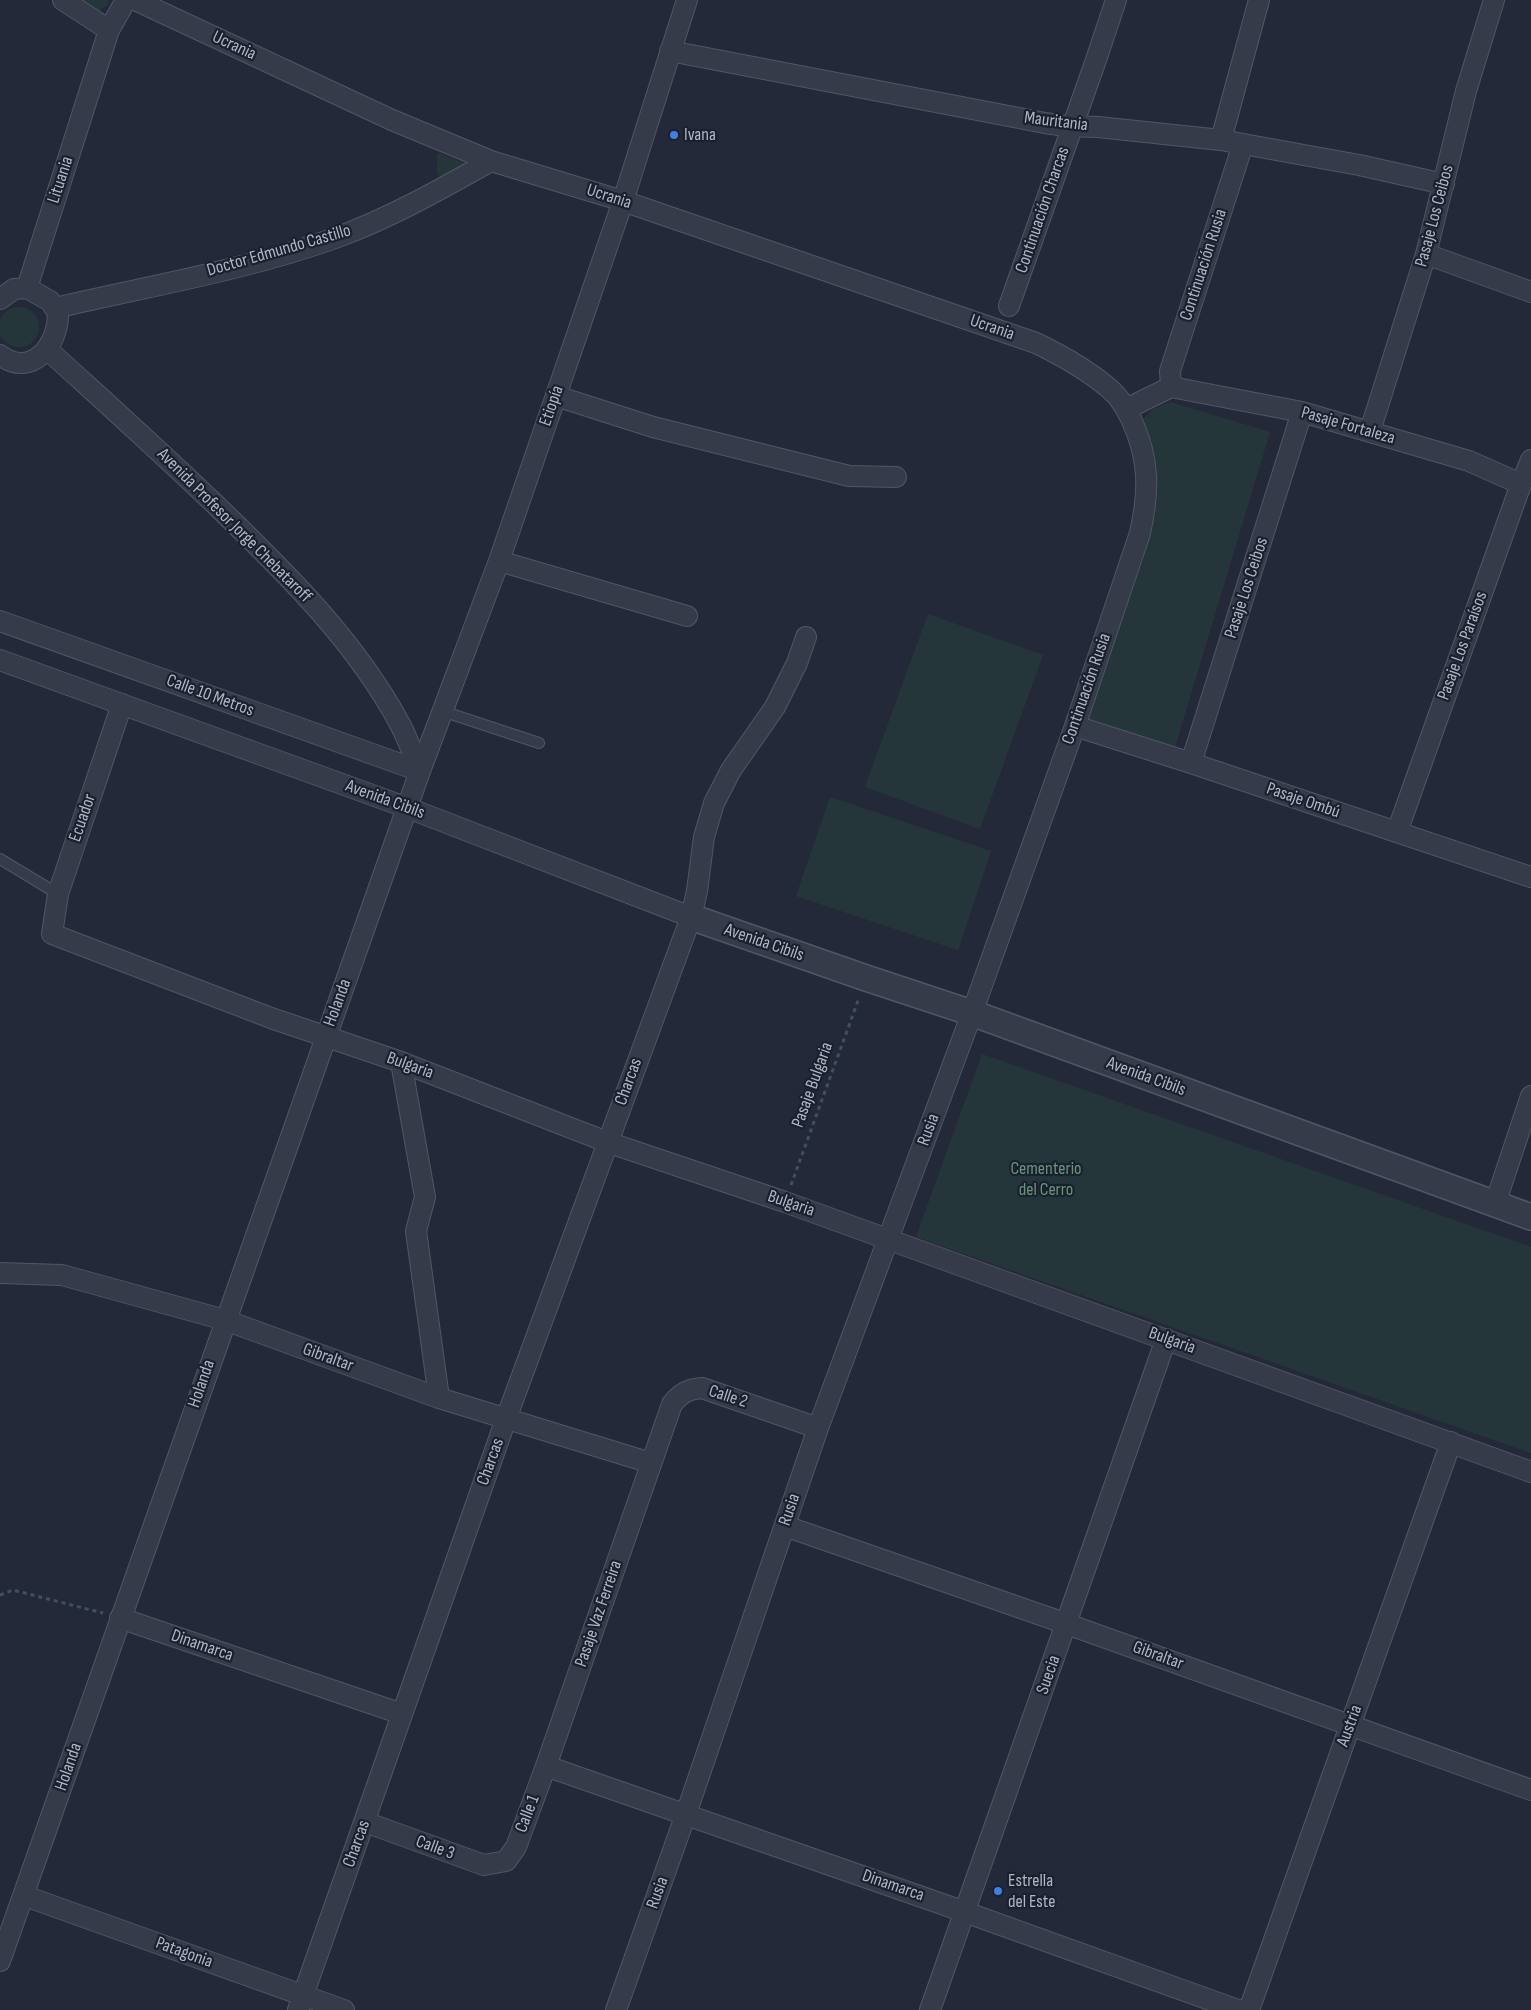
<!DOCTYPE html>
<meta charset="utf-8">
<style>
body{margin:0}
canvas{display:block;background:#232938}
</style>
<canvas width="1531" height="2010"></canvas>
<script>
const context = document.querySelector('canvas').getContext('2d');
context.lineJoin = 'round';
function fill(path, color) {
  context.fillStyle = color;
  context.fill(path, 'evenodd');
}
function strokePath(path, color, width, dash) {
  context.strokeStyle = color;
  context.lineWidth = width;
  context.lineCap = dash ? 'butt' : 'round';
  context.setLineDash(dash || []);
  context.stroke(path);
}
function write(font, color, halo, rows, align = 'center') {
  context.font = font + ' "Sofia Sans Condensed",sans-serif';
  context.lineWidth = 4.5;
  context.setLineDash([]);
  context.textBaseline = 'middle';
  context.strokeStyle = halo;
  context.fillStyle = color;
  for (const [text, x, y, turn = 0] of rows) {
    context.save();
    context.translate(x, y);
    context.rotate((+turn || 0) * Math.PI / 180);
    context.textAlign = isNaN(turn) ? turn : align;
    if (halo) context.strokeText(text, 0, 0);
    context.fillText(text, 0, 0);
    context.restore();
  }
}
const green = new Path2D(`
 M74,0h34v5l-10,6z
 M439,153l25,10 2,3 -25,15 -4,-10v-17z
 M-1 327a20 20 0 1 1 40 0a20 20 0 1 1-40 0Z
 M1170,402l100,30 -98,325 -89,-31 65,-183 6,-39 -16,-79 14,-15z
 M928,614l115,41 -63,174 -115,-42z
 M830,797l161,54 -33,99 -162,-54z
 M982,1054l549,193v206l-615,-216z`);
const path = new Path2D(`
 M791,1185l68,-187
 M0,1595l13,-5 90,23`);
const service = new Path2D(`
 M442,711l97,32
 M0,859l58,35`);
const minor = new Path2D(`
 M63,0l46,30
 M135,0l257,120 99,41 132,40 413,142c27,13 52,27 75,47 9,8 16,20 21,31 18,40 17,71 8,112l-65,193 -103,287 -154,415 -132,386 -70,196
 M670,51l375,72 21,3 32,1 123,13 138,25 85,19
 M1221,140l38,-140
 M1426,254l105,38
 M27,288l82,-258 17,-30
 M0,299l14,-10 13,-1
 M1009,306l87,-246 20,-60
 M55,308c94,-22 192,-38 283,-71 54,-20 103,-48 153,-76
 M47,349c59,54 118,107 175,162 67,65 135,132 179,215 7,14 13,30 19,45
 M0,355c32,24 59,-11 58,-42l-8,-12 -23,-13
 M1171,387l131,25 167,49 52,23
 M1171,387l-1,-16 73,-227
 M556,396l97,31 196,49 47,1
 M1126,409l45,-22
 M1370,431l56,-177 40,-163 28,-91
 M499,561l188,55
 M0,621l420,150
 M0,660l408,148 283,109
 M122,704l-64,190 -6,40 219,84 130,44 206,80 178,60 746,270
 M1075,726l116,37 340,114
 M1191,763l111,-351
 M1397,832l124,-348 10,-24
 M401,1062l24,135 -9,34 23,167
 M1495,1204l36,-108
 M0,1273l62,2 163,45 214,78 212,65
 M785,1526l282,98 464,166
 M120,1618l282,96
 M546,1766l419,146 273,98
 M365,1822l119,43 22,-4 10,-14 30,-81 126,-362c9,-11 16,-15 30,-16l116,40
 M25,1896l319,114
 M0,1961l420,-1190 79,-210 124,-360 64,-201
 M298,2010l208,-591 185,-502 6,-26 7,-54 10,-34 17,-33 44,-63 22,-44 9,-26
 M930,2010l236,-671
 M1249,2010l202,-568`);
const tertiary = new Path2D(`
 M691,917l175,61 106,35 559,204`);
const markers = [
 [674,135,5,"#3f7fe0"],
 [998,1891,5,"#3f7fe0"]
];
const streetNames = [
 ["Ucrania",234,46,25],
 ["Mauritania",1056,122,7],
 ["Lituania",61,180,-72],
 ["Ucrania",609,197,18],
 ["Continuación Charcas",1043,210,-71],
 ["Pasaje Los Ceibos",1435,216,-75],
 ["Doctor Edmundo Castillo",279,251,-16],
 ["Continuación Rusia",1204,265,-72],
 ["Ucrania",992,328,19],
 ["Etiopía",552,406,-71],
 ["Pasaje Fortaleza",1348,426,16],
 ["Avenida Profesor Jorge Chebataroff",234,526,45],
 ["Pasaje Los Ceibos",1247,588,-72],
 ["Pasaje Los Paraísos",1463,646,-70],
 ["Continuación Rusia",1087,689,-71],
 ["Calle 10 Metros",210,696,20],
 ["Avenida Cibils",385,800,20],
 ["Pasaje Ombú",1303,801,19],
 ["Ecuador",83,818,-71],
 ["Avenida Cibils",764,943,19],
 ["Holanda",338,1003,-70],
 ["Bulgaria",410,1066,20],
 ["Avenida Cibils",1146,1077,20],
 ["Charcas",629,1082,-70],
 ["Pasaje Bulgaria",813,1085,-70],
 ["Rusia",929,1130,-70],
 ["Bulgaria",791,1204,19],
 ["Bulgaria",1172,1341,20],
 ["Gibraltar",328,1358,20],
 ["Holanda",202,1384,-71],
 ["Calle 2",728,1397,18],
 ["Charcas",491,1462,-70],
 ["Rusia",790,1510,-71],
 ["Pasaje Vaz Ferreira",599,1614,-71],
 ["Dinamarca",202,1646,19],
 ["Gibraltar",1158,1656,20],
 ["Suecia",1049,1675,-71],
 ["Austria",1350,1726,-70],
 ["Holanda",69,1767,-71],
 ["Calle 1",528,1814,-69],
 ["Charcas",357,1844,-70],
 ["Calle 3",435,1848,20],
 ["Dinamarca",893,1886,19],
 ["Rusia",658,1893,-70],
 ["Patagonia",184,1953,20]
];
const poiNames = [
 ["Ivana",684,135],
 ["Estrella",1008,1881],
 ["del Este",1008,1902]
];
const parkNames = [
 ["Cementerio",1046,1169],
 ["del Cerro",1046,1190]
];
fill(green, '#25363b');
strokePath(service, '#515664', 12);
strokePath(minor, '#515664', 22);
strokePath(tertiary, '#515664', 28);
strokePath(path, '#425157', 3, [4, 4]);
strokePath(service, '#363b49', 10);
strokePath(minor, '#363b49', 20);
strokePath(tertiary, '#363b49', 25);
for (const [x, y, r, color] of markers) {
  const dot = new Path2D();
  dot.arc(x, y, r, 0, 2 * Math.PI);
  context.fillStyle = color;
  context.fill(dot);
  strokePath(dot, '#1b202e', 2);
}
write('18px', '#b1b6c5', '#1b202e', streetNames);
write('18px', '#b1b6c5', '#1b202e', poiNames, 'left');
write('18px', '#699579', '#1b202e', parkNames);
</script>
